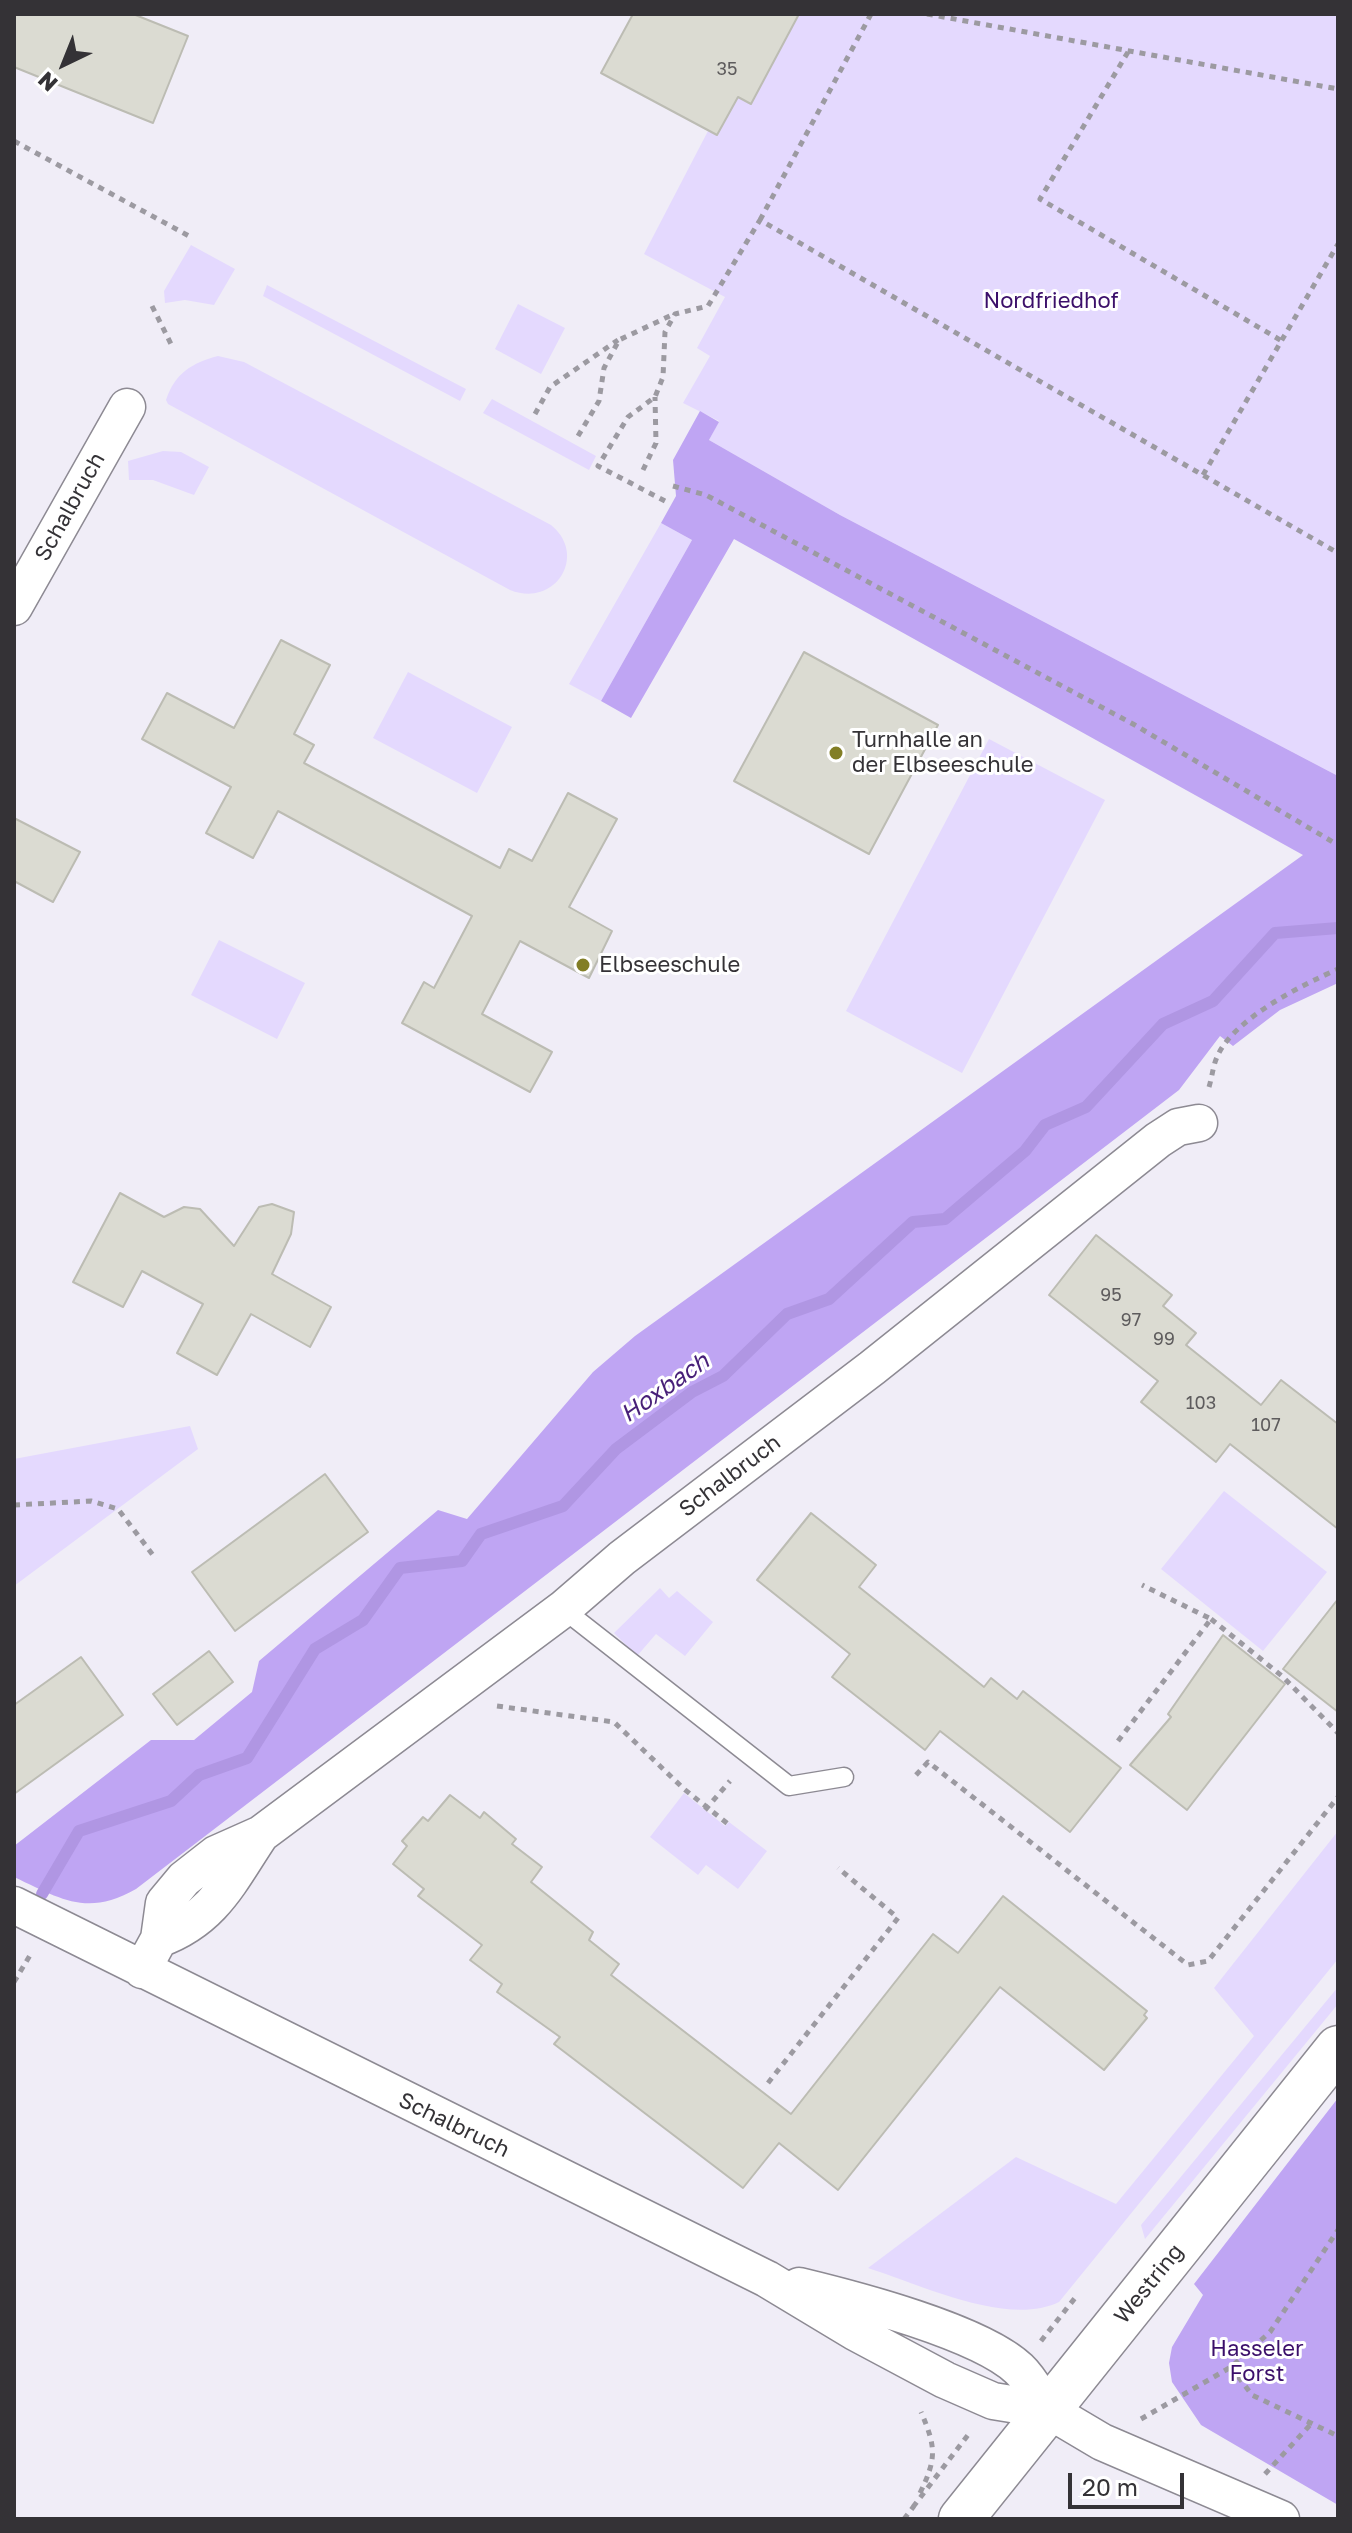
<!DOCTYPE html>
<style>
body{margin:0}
#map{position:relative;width:1352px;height:2533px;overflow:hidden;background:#f0edf7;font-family:"Golos Text",sans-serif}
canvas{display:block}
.frame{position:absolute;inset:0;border:16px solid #343236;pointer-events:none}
.north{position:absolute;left:24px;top:24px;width:80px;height:80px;-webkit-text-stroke:6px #fff;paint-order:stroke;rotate:223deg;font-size:22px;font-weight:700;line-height:32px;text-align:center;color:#343236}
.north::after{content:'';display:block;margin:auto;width:28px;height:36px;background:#343236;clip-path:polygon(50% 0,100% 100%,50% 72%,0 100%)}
.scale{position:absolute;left:1068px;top:2473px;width:116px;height:36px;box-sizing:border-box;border:4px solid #343236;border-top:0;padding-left:10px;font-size:24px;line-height:28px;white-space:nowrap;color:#343236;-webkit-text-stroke:6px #fff;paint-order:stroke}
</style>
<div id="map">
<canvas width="1352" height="2533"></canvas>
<div class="frame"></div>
<div class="north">N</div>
<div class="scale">20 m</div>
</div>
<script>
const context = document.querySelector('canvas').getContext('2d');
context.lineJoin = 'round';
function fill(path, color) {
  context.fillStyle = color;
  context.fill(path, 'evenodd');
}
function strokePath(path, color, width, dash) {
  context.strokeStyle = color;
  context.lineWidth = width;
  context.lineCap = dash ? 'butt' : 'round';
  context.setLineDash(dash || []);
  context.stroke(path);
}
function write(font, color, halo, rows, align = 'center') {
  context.font = font + ' "Golos Text",sans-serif';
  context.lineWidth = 6;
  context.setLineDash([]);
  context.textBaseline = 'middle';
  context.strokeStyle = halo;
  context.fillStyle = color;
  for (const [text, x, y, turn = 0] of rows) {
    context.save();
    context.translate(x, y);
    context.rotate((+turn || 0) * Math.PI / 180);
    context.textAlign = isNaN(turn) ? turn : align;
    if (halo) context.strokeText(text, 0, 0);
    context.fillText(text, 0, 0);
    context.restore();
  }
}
const green = new Path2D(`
 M633,14h705v762l-498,-261 -131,-75 10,-19 -36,-18 27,-47 -13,-8 28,-51 -81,-43 64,-123 -107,-58z
 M191,245l44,24 -21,36 -29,-5 -20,3 -1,-12z
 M267,285l199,104 -6,12 -197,-105z
 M518,304l47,24 -24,46 -46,-25z
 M218,356l26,6 307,163c37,30 5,83 -41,65l-342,-186 -2,-4c9,-27 26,-37 52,-44z
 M492,399l104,57 -7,14 -106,-57z
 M163,451l18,1 28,15 -15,28 -41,-15h-24l-1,-19z
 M661,523l31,17 -91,161 -32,-17z
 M408,672l104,55 -35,66 -104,-55z
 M989,739l116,61 -143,273 -116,-62z
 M219,940l86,43 -28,56 -86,-44z
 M190,1426l8,23 -184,137v-127z
 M1224,1491l103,81 -64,79 -102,-82z
 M660,1588l9,10 8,-7 36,31 -28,34 -29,-22 -19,22 -23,-23z
 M684,1793l41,33 4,-4 38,29 -29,38 -32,-24 -8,10 -48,-38z
 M1338,1831v128l-279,343c-51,25 -138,-17 -191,-34l148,-111 100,47 138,-168 -40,-48z
 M1338,1987v17l-193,235 -4,-14z`);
const forest = new Path2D(`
 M700,411l19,11 -10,18 131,75 498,261v207l-58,27 -47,36 -13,-10 -41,54 -1043,799c-49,28 -75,10 -122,-12v-31l137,-106h43l58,-48 7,-31 179,-151 29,9 126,-147 42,-36 668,-481 -569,-316 -103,179 -30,-17 91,-161 -31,-17 15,-27 -3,-36z
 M1338,2098v407l-137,-80 -29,-43 -3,-19 3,-16 31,-52 -9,-11z`);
const stream = new Path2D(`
 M42,1894l37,-63 92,-30 28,-26 48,-17 68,-109 48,-29 37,-52 62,-7 19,-27 82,-28 53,-57 76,-57 31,-16 64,-62 42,-15 84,-77 32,-3 80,-68 20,-26 41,-18 77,-83 50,-23 62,-68 63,-5`);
const building = new Path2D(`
 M14,14h119l55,22 -35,87 -139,-56z
 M633,14h166l-48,90 -13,-7 -21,38 -116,-62z
 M281,640l49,25 -36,69 20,11 -10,18 196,105 9,-19 23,12 36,-68 49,26 -48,88 43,24 -23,47 -69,-37 -38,73 70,38 -22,40 -128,-69 22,-41 10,6 38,-72 -194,-105 -25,47 -47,-25 25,-46 -89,-48 25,-46 67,35z
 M804,652l134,73 -69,129 -135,-73z
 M14,818l66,34 -27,50 -39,-21z
 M120,1193l44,24 20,-10 16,2 34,37 25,-39 13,-3 22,8 -3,22 -19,40 59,33 -21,40 -59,-33 -34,61 -40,-22 26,-49 -61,-33 -19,36 -50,-25z
 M1096,1235l76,60 -9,11 33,27 -10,12 75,60 20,-25 57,44v105l-108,-85 -14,18 -75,-60 17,-21 -109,-86z
 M325,1474l43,58 -133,99 -43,-59z
 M811,1513l65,52 -17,22 125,100 7,-9 26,21 6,-8 98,77 -51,64 -130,-101 -15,19 -93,-73 18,-23 -93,-74z
 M1338,1599v113l-55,-43z
 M1223,1635l62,49 -98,126 -57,-45 41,-48 -3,-3z
 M209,1651l24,31 -56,43 -24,-31z
 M81,1657l42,58 -109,79v-89z
 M450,1795l30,23 4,-6 32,27 -4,5 30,23 -11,15 62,50 -4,8 30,24 -8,11 180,139 142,-180 25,19 45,-57 144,115 -3,4 3,3 -43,52 -104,-83 -162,203 -59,-47 -36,45 -189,-144 6,-7 -63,-45 5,-8 -32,-24 12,-15 -64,-49 6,-7 -31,-25 14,-18 -5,-5 21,-24 5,4z`);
const path = new Path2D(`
 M927,14l411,75
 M1128,52l-88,147 242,142
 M14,141l175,95
 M760,220l111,-206
 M152,306l20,40
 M535,414l15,-27 68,-47
 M578,436l21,-35 5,-33 15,-28 55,-26
 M643,470l13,-27 -1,-46
 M1203,475l135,-231
 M673,486l33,9 427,229 205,121
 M665,501l-67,-35 30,-49 27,-20 8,-20 2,-45 10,-18 33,-8 52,-86 578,333
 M1209,1087c3,-10 4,-21 8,-30 16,-38 85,-72 121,-88
 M14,1505l77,-4 27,8 38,50
 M1211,1619l71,57 56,57
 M497,1706l117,16 70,67 44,35
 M1118,1741l93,-122 -69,-34
 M916,1775l12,-13 260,203 20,-4 130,-164
 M705,1810l25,-29
 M14,1982l18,-30
 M768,2083l130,-165 -60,-50
 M1041,2341l34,-43
 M1231,2367l21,28 86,41
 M1141,2419l90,-52 39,-35 68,-102
 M1265,2474l46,-50
 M920,2493c17,-35 16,-46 1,-81
 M913,2507l58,-76
 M904,2519l10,-13`);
const lane = new Path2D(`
 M563,1609l226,177 55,-9`);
const street = new Path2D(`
 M14,607l113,-200
 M14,1905l753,374 88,53 90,48 48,21 55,9 54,32 179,77
 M159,1939c55,-20 71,-59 102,-105
 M142,1970l17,-31 5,-36 20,-24 32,-25 45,-20 302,-225 59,-51 250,-190 286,-228 20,-13 21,-4
 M799,2286c54,13 181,46 220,83 12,11 20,28 29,41`);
const secondary = new Path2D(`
 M961,2519l377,-471`);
const markers = [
 [836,753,8,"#827e25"],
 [583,965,8,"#827e25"]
];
const numberNames = [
 ["35",727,69],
 ["95",1111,1295],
 ["97",1131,1320],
 ["99",1164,1339],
 ["103",1201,1403],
 ["107",1266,1425]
];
const parkNames = [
 ["Nordfriedhof",1051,301],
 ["Hasseler",1257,2349],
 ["Forst",1257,2374]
];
const streetNames = [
 ["Schalbruch",70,507,-61],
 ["Schalbruch",730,1476,-37],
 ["Schalbruch",454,2125,26],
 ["Westring",1149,2284,-51]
];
const poiNames = [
 ["Turnhalle an",852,740],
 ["der Elbseeschule",852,765],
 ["Elbseeschule",599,965]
];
const waterNames = [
 ["Hoxbach",665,1388,-35]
];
fill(green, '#e4d9fe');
fill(forest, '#bfa5f3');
strokePath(stream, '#b096e3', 12);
fill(building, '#dbdbd2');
strokePath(building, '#bcbcb3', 2);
strokePath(lane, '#8d8a93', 21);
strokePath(street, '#8d8a93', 39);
strokePath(secondary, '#8d8a93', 47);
strokePath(path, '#9c9aa1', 5, [6, 6]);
strokePath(lane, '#fff', 18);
strokePath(street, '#fff', 36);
strokePath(secondary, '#fff', 44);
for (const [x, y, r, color] of markers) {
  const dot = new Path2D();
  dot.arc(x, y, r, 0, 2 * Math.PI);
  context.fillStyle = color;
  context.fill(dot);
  strokePath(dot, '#fff', 3);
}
write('18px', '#5e5c5d', null, numberNames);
write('22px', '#3b0f6a', '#fff', parkNames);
write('22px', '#343236', '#fff', streetNames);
write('22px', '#343236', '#fff', poiNames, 'left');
write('italic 24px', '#471f78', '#fff', waterNames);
</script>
